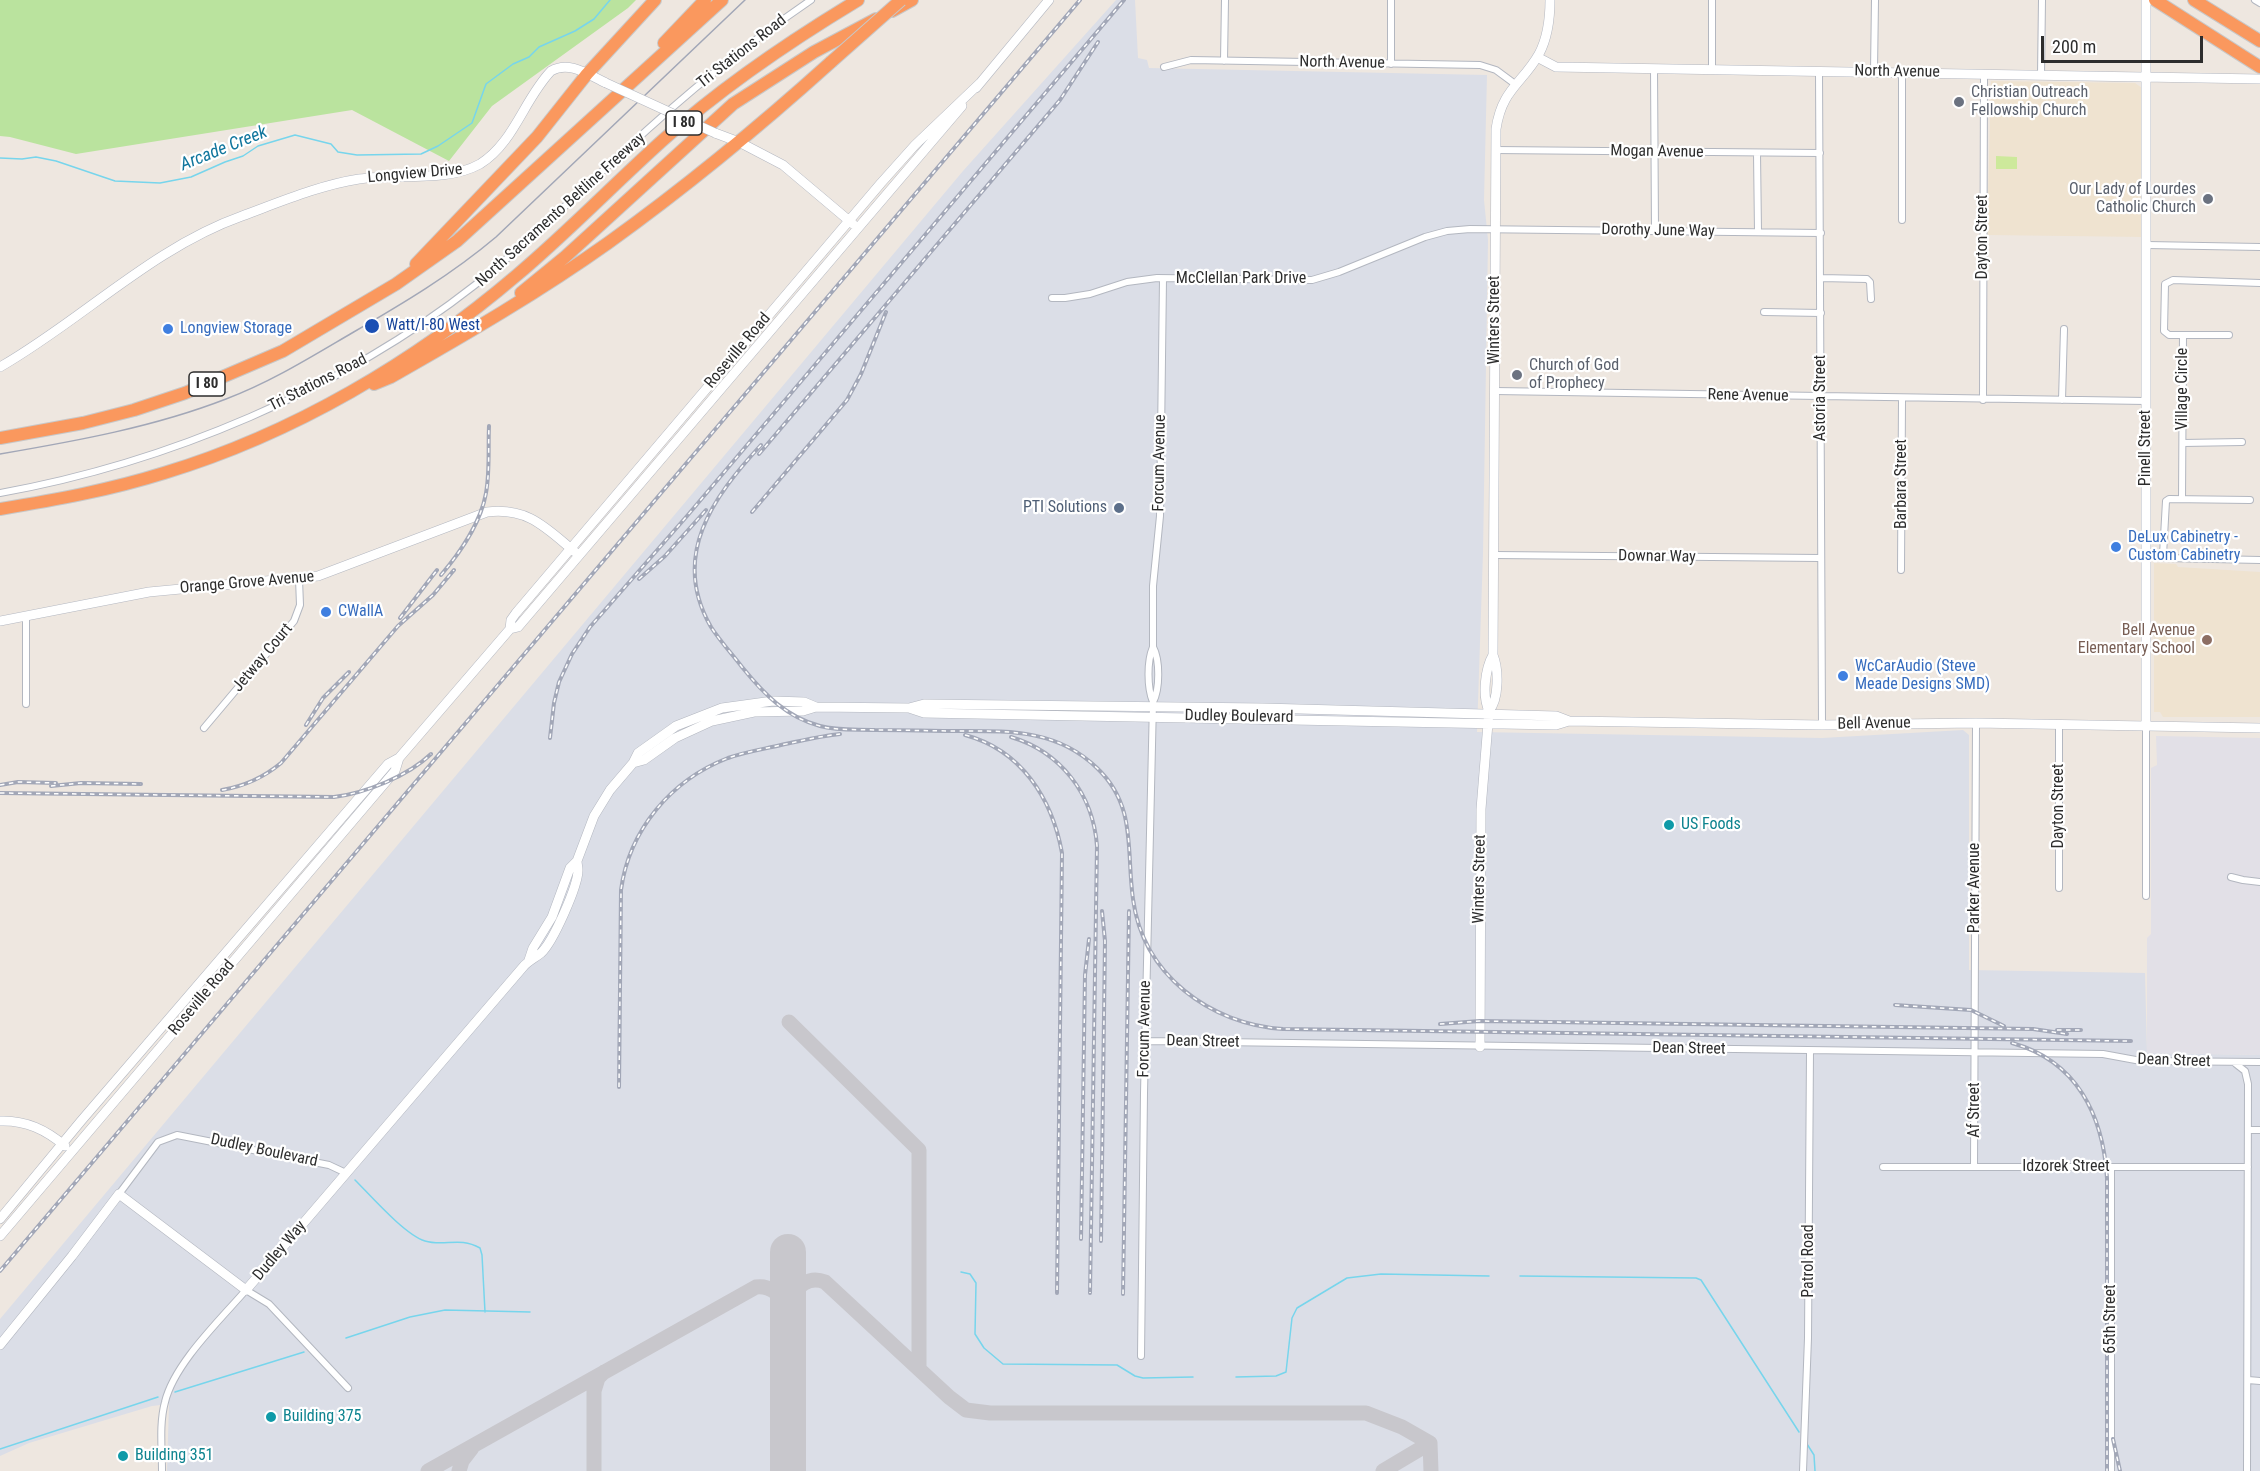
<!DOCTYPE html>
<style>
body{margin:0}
#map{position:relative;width:2260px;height:1471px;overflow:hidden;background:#eee7e0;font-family:"Roboto Condensed",sans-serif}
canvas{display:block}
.scale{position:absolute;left:2041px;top:36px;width:162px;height:27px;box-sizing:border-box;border:3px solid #2d2d2d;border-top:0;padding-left:8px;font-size:18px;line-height:21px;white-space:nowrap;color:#2d2d2d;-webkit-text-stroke:4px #fff;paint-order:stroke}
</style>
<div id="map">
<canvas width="2260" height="1471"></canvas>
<div class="scale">200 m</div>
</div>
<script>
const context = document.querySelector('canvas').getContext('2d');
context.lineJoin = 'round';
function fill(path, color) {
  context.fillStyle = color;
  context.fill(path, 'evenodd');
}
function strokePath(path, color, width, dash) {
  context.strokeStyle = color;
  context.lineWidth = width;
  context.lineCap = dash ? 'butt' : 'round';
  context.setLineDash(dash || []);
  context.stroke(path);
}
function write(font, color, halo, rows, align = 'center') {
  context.font = font + ' "Roboto Condensed",sans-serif';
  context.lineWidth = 4.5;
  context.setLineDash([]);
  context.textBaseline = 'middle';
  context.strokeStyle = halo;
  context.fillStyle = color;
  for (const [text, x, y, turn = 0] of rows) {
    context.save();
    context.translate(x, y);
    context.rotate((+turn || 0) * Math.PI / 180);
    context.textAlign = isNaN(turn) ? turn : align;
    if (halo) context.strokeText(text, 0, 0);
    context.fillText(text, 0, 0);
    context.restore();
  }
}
const industrial = new Path2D(`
 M2156,736l104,2v317l-113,-2v-115l4,-4v-166l6,-3z`);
const education = new Path2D(`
 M1991,81l144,2 7,5 2,149 -157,-2z
 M2154,563l22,1 2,3 82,5v145h-97l-3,-5h-6z`);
const airport = new Path2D(`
 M1116,0h19l3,58 9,2 2,8 338,7 -3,125 4,40 -5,313 -6,179 345,6 141,-8 6,5v235l176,3 2,80 113,2v416h-2093l2,-67 -17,2 -123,37 -29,13v-137l963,-1148z`);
const green = new Path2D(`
 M0,0h636l-8,8 -136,98 -43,55 -97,-51 -276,44 -66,-17 -10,-1z`);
const pitch = new Path2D(`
 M1996,156l21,1v12h-21z`);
const stream = new Path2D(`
 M0,158l22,1 14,-2 20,4 59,20 45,2 31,-6 34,-15 18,-6 15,-10 37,-11 36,9 7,8 19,3 64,-1 17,-8 34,-23 14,-39 27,-20 16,-7 10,-10 36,-16 19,-12 16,-19
 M355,1180c16,16 50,55 70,61 20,6 34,-5 55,7l2,7 3,57
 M961,1272l9,2 6,9 -1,51 9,14 19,16 114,1 18,11 8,2 50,-1
 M1520,1276l176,2 5,2 98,152
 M346,1338l64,-21 35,-7 85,2
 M1236,1377l40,-1 10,-4 6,-54 5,-10 50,-30 34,-4 108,2
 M175,1392l129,-40
 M1807,1444l7,11 1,16
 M0,1449l158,-52`);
const taxiway = new Path2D(`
 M789,1022l130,128v218
 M788,1299c10,-12 20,-24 37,-17l124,115 17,13 24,3h376l36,14 28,16
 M1430,1443l1,28
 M428,1471l328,-184c14,-2 24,7 32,19
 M459,1471l3,-10 10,-13
 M594,1471v-80l4,-13 6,-6
 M1383,1471l47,-28`);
const runway = new Path2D(`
 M788,1471v-219`);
const street = new Path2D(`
 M2255,0l5,3
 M1224,61l1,-61
 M1391,64v-64
 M1164,67l27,-7 289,5 16,5 19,14
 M1654,68l1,163
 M1712,69v-69
 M1819,71l3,654
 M1874,71l1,-71
 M1902,72v148
 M2041,75l1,-75
 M1495,150l325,3
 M1757,153l1,79
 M2147,245l113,2
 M1821,278l46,1 3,3 1,17
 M1052,298h13l25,-4 37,-12 30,-4 155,2 27,-8 86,-35 22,-6 23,-2 351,4
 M1764,312l57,1
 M2229,335h-60l-5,-4 1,-47 8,-4 87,3
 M1495,391l651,10
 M1983,400l1,-326
 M2062,400l2,-71
 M2183,443l59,-1
 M0,493c167,-30 341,-103 475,-208 52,-41 99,-88 148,-133 59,-55 122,-107 188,-152
 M2182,499l1,-164
 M2250,500l-81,-1 -3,2 -3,54 2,3 95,2
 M1495,555l325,3
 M1901,570l1,-171
 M1153,702c7,-13 7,-42 0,-55
 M26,704v-88
 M2146,726v170
 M204,728l90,-107 6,-16 -1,-26
 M2231,877l12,3 17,2
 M2059,888v-164
 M1145,1041l958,13 38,7 119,1
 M2236,1064l9,7 3,13 -1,387
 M2248,1130h12
 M1883,1167h365
 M1974,1167l2,-444
 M119,1194l39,-52 19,-7 152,30 17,8
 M1141,1356l3,-263 9,-391c-6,-15 -6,-41 0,-55v-61l7,-70 3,-237
 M2248,1380l12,1
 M162,1471c0,-23 -3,-47 3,-69 9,-38 55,-82 81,-112l23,14 79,84
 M1803,1471l5,-133 2,-287
 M2111,1471v-303`);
const secondary = new Path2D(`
 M2146,0v726
 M1537,57l19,10 704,12
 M976,88l73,-88
 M715,133l24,9 44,23 70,59
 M0,367c82,-47 152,-119 242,-151 38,-14 78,-31 117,-37 38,-6 87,4 121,-15 34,-21 44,-65 71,-93 18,-11 38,4 55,12
 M0,621l149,-29 169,-16 169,-64c41,-5 59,16 88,40
 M510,629l8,-2 444,-521
 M909,708l15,5 632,12 13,-4
 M1489,711c10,-12 10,-41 4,-56l3,-526c6,-40 26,-45 43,-75 9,-17 11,-35 11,-54
 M633,763l11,-3 31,-22 37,-17 42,-9 49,-1 13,-4 93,1 15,-4 339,4 293,8 13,5 253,4 154,-2 284,5
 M529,960l4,-12 19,-31 18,-49 7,-7 17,-45 16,-26 23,-27 5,-10 38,-27 46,-18 51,-7 31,1 12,5
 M1480,1047l1,-238 8,-98c-7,-15 -4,-42 4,-56
 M0,1121c26,-1 46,9 65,25
 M0,1219l81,-98 307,-357 11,-6 111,-129 1,-9 5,-7 365,-430 34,-38 65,-62
 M0,1236l395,-465 4,-13
 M0,1345l72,-89 47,-62 127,96 277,-323c5,-6 12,-9 18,-14 12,-11 37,-67 37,-83 0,-3 -1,-6 -1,-9`);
const highway = new Path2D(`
 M2155,0l105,67
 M2194,0l66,41
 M892,11l20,-11
 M664,43l41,-43
 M416,264l121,-127 50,-63 68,-74
 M521,293l44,-36 168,-153 81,-52 62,-33
 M374,384l17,-7c74,-42 148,-85 217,-134 78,-56 152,-117 223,-181
 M0,438l83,-15 51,-13 51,-17 98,-42 113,-67 61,-43 265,-241
 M0,509c55,-9 110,-19 164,-36 129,-39 251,-111 353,-198 51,-43 97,-91 146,-135 60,-54 127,-99 195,-140`);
const tram = new Path2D(`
 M0,454c76,-13 154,-27 226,-55 45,-17 85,-42 126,-66 50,-29 99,-58 144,-96l249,-237`);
const rail = new Path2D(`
 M761,445c-48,52 -91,111 -50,182 9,14 21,27 31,40 22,27 44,50 78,59 18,5 37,3 55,4 29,0 57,1 86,1 50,0 97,-1 136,37 40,38 29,82 36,131 10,76 77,125 150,130l848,12
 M759,454l301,-354 38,-58
 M752,512l95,-112 14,-26 25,-62
 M441,575c19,-22 40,-53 45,-82 4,-22 2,-45 3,-67
 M639,579l26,-23 41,-46
 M400,618l37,-48
 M306,725l17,-27 26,-26
 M965,735c56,15 87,63 97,118l-5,440
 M1011,737c50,15 82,57 86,109l-7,447
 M550,738l4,-35 5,-21 13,-28 18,-27 97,-111 437,-516
 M0,785l18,-3 38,1
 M51,786l30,-3 60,1
 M222,790c23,-4 41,-12 59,-27l117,-137 35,-31 21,-25
 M0,793l334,4c32,-4 74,-21 97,-43
 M1895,1005l76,5 33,16
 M1440,1024l40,-3 553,8 34,5
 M2057,1030h24
 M2012,1043c65,18 91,72 95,135v293
 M619,1087l2,-197c8,-60 50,-110 107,-132 17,-6 36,-9 53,-13 20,-4 39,-9 59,-11
 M1081,1239l4,-264 4,-36
 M1101,1241l4,-300 -3,-30
 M0,1271l1080,-1271
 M1123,1294l6,-383
 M2113,1439l7,32`);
const secondaryBridge = new Path2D(`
 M606,83l109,50`);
const highwayBridge = new Path2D(`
 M831,62l70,-62`);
const markers = [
 [1959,102,6,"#6b7280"],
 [2208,199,6,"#6b7280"],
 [372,326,8,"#1a4fb4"],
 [168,329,6,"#3f7fe0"],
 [1517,375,6,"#6b7280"],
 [1119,508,6,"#5c6f8a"],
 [2116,547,6,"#3f7fe0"],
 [326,612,6,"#3f7fe0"],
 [2207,640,6,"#8d6e63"],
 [1843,676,6,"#3f7fe0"],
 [1669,825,6,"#0f9aa8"],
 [271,1417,6,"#0f9aa8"],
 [123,1456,6,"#0f9aa8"]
];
const shields = [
 [684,123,36],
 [207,384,36]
];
const shieldNames = [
 ["I 80",684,123],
 ["I 80",207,384]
];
const streetNames = [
 ["Tri Stations Road",742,52,-38],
 ["North Avenue",1342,63,1],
 ["North Avenue",1897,72,1],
 ["Mogan Avenue",1657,152,1],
 ["Longview Drive",415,174,-5],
 ["North Sacramento Beltline Freeway",561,210,-42],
 ["Dorothy June Way",1658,231,1],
 ["Dayton Street",1983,237,-90],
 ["McClellan Park Drive",1241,279],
 ["Winters Street",1495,320,-90],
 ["Roseville Road",738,351,-50],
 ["Tri Stations Road",318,383,-27],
 ["Village Circle",2183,389,-90],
 ["Rene Avenue",1748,396,1],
 ["Astoria Street",1821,398,-90],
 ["Pinell Street",2146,448,-90],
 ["Forcum Avenue",1160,463,-89],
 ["Barbara Street",1902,484,-90],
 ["Downar Way",1657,557,1],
 ["Orange Grove Avenue",247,583,-5],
 ["Jetway Court",263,658,-50],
 ["Dudley Boulevard",1239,717,1],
 ["Bell Avenue",1874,724,-1],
 ["Dayton Street",2059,806,-90],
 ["Winters Street",1480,879,-89],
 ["Parker Avenue",1975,888,-90],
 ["Roseville Road",202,998,-50],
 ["Forcum Avenue",1145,1029,-89],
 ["Dean Street",1203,1042,1],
 ["Dean Street",1689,1049,1],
 ["Dean Street",2174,1061,2],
 ["Af Street",1975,1110,-90],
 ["Dudley Boulevard",264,1151,12],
 ["Idzorek Street",2066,1167],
 ["Dudley Way",280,1251,-50],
 ["Patrol Road",1809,1261,-90],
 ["65th Street",2111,1319,-90]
];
const worshipNames = [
 ["Christian Outreach",1971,93],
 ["Fellowship Church",1971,111],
 ["Our Lady of Lourdes",2196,190,"right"],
 ["Catholic Church",2196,208,"right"],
 ["Church of God",1529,366],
 ["of Prophecy",1529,384]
];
const transitNames = [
 ["Watt/I-80 West",386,326]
];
const shopNames = [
 ["Longview Storage",180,329],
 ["DeLux Cabinetry -",2128,538],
 ["Custom Cabinetry",2128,556],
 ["CWallA",338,612],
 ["WcCarAudio (Steve",1855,667],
 ["Meade Designs SMD)",1855,685]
];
const serviceNames = [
 ["PTI Solutions",1107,508]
];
const educationNames = [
 ["Bell Avenue",2195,631],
 ["Elementary School",2195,649]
];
const cultureNames = [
 ["US Foods",1681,825],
 ["Building 375",283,1417],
 ["Building 351",135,1456]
];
const waterNames = [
 ["Arcade Creek",224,149,-22]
];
fill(industrial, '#e2e0e7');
fill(education, '#efe3d0');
fill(airport, '#dbdee7');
fill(green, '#bae39e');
fill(pitch, '#cde99b');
strokePath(stream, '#77d5ec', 1.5);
strokePath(taxiway, '#c8c7cc', 15);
strokePath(runway, '#c8c7cc', 36);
strokePath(street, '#b3b7c0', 8);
strokePath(secondary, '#b3b7c0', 10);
strokePath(highway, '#c8c8c8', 14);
strokePath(street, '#fff', 6);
strokePath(secondary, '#fff', 9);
strokePath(highway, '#fa985e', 12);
strokePath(tram, '#a2a7b7', 1.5);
strokePath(rail, '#a2a7b7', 4);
strokePath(rail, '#fff', 1.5, [4.5]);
strokePath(secondaryBridge, '#b3b7c0', 10, []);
strokePath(highwayBridge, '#c8c8c8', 14, []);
strokePath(secondaryBridge, '#fff', 9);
strokePath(highwayBridge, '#fa985e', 12);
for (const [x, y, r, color] of markers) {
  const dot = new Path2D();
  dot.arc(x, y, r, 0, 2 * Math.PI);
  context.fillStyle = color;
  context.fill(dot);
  strokePath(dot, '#fff', 2);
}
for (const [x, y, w] of shields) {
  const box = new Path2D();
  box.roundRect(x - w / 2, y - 12, w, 24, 4.5);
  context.fillStyle = '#fff';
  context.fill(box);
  strokePath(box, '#2d2d2d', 1.5);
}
write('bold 15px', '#2d2d2d', null, shieldNames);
write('16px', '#2d2d2d', '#fff', streetNames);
write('16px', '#5b616d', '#fff', worshipNames, 'left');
write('16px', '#164399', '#fff', transitNames, 'left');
write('16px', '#366cbe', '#fff', shopNames, 'left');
write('16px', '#4e5e75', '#fff', serviceNames, 'right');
write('16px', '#785e54', '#fff', educationNames, 'right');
write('16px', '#0d838f', '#fff', cultureNames, 'left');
write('italic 18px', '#11769d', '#fff', waterNames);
</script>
